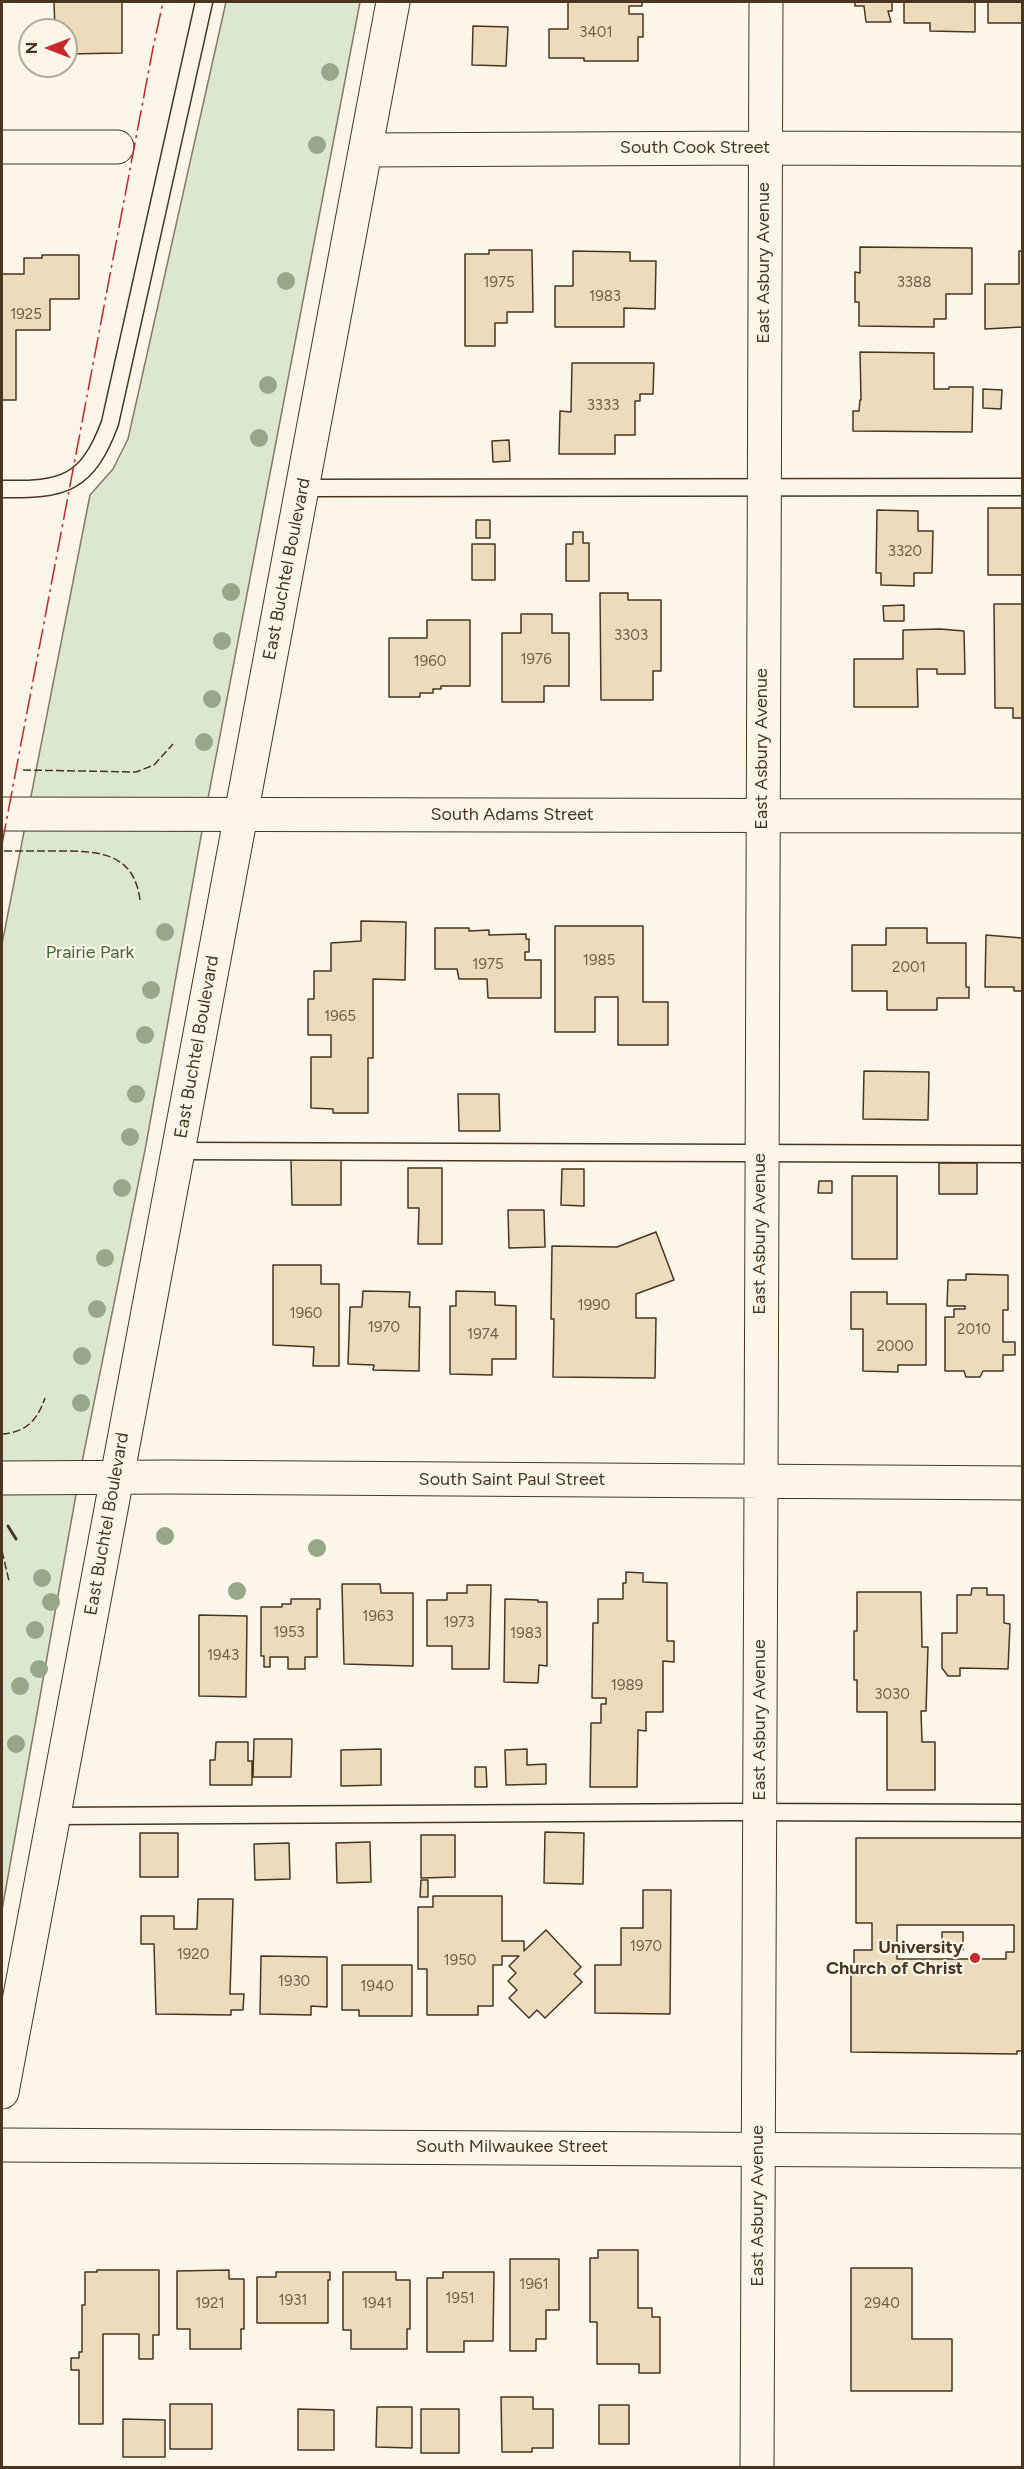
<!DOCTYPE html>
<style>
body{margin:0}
#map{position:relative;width:1024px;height:2469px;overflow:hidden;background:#fbf6e9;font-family:Figtree,sans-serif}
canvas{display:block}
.frame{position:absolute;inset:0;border:3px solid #4a3520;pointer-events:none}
.north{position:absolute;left:18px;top:18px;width:60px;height:60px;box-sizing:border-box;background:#fbf6e9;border:2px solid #b4a999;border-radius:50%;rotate:270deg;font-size:16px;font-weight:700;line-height:24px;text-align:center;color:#4a3520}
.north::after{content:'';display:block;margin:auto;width:21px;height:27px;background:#c62828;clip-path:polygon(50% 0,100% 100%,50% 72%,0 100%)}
</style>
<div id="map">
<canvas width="1024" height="2469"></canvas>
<div class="frame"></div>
<div class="north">N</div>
</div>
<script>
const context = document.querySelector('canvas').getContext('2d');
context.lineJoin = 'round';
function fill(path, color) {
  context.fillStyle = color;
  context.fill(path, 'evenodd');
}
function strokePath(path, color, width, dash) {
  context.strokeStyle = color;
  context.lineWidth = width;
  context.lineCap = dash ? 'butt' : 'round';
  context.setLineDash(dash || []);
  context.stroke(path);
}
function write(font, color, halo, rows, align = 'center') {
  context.font = font + ' Figtree,sans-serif';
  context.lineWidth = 4.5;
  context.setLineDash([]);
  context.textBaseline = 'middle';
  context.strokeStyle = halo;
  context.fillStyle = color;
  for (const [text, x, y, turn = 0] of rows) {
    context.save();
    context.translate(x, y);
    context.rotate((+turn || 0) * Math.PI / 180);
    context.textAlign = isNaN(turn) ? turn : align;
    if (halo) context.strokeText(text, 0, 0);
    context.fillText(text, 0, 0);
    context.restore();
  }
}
const green = new Path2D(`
 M226,2h134l-155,812 -59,331 -66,327 -78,438v-966l88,-449 23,-26 15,-30z`);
const building = new Path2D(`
 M54,2h68v51l-56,1v-24h-11z
 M568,2h74v4h-13v8h14v23h-5v24h-54v-3h-35v-29h19z
 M855,2h37v9h-4l3,11h-25l-2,-16h-9z
 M904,2h71v30l-45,-1v-8h-26z
 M988,2h34v21h-34z
 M473,26l35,1 -2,39 -34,-1z
 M860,247l112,1v46h-26v25h-12v8l-75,-1v-24h-4v-30l5,1z
 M489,250h43l1,62h-26v11h-12v23h-30v-92h24z
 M573,251l57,1v9h26l-1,48 -31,-1v19h-69v-41h18z
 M1019,251h3v76l-37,2v-45h34z
 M42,255h37v44h-29v31h-34v70h-14v-126h22v-16h18z
 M860,352l74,1v36h15v-2h24l-1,45 -119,-1v-20h6l1,-11h1z
 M572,363h82l-1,31h-13v7h-5v34h-20v19h-56l1,-43 11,1z
 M983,389l19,1 -1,19 -18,-1z
 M509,440l1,21 -17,1 -1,-21z
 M988,508h34v67h-34z
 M877,510l41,1v20h15l-1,42h-18v13l-33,-1v-12h-5z
 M476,520h14v18h-14z
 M573,532h10v11h6v38h-23v-37h7z
 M472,544h23v36h-23z
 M600,593h28v7h33v71h-8v29h-52z
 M994,604h28v114h-9v-10h-18z
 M904,605v16h-20l-1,-15z
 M521,614h31v19h17v53h-25v16h-42v-69h19z
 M427,620h43v66h-29v3h-8v4h-13v4h-31v-59h38z
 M940,629l24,2 1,43h-28v-5h-20l1,38h-64v-48h49v-29z
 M361,921l45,1 -1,58 -32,-1v79h-5v55h-35v-4l-22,-1v-51h20v-22h-23v-36h6v-28h17v-28l30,-2z
 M555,926h88v76h25v43h-50v-48h-23v35h-40z
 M435,928h34v3l20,-1v5l37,-1v5h3v13h-4v8h16v38h-53l-1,-19h-28l-2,-10h-22z
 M886,928h41v15h39v44h3v11h-32v12h-50v-19h-35v-46h34z
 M986,935l36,3v53h-8v-4h-29z
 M864,1071l65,1 -1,48 -65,-1z
 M458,1094h41l1,37h-41z
 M341,1159v46h-49l-1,-45z
 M939,1163h38v31h-38z
 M408,1168h34v76h-24l1,-36h-11z
 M562,1169h22v37l-23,-1z
 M852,1176h45v83h-45z
 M819,1181h13v12h-14z
 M508,1210h36l1,37 -36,1z
 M656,1232l18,48 -38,14v24h20l-1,60 -102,-1 1,-58h-3l1,-73 65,1z
 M273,1265h48v19h18v82h-26l1,-19 -41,-2z
 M966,1274l42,1v35h-5v32h12v13h-12v16h-20l-3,6h-14l-2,-6h-19v-54h9v-8h11v-3h-18l1,-26h18z
 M363,1291l47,1 -1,15h11l-1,64 -46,-1 1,-5 -26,-1 2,-57h12z
 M456,1291l39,1v13l21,1v53h-24v16l-42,-1v-68h6z
 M851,1292h36v12h39v61h-28v7l-35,-1v-42h-12z
 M626,1572l17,1v9l24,1v58h7v21l-11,-1v51h-17v19l-8,-1 -1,57h-47l1,-64h10v-19h5v-6h-14l1,-75h5v-24h25v-16h3z
 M342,1584h38l1,9h32v73l-69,-2z
 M467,1585h24l-2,84h-37v-23h-25v-46h20v-7h20z
 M972,1588h15v7h17v28l6,1 -2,45 -48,-1v8h-12l-6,-8v-35h15v-38h14z
 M857,1592h64l1,55h6l-2,64h-5l1,31h13v48h-48v-78h-30v-32h-3v-49h3z
 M291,1599h29v10h-3v48h-12v12h-17v-12h-18v10h-6v-11h-3v-49h21v-3h9z
 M505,1599l33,1v2h9v64l-8,-1 -1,18 -34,-1z
 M199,1615l48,1 -1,81 -47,-1z
 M254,1739h38l-1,38h-38z
 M216,1742h32v19h4v24h-42v-25h5z
 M381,1749v36l-40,1v-36z
 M527,1749v16l19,-1v20l-40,1 -1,-35z
 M475,1767h11l1,20h-12z
 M545,1832l39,1 -1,51 -39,-1z
 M140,1833h38v44h-38z
 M421,1835h34v42l-34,1z
 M856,1838h166v213h-5v3l-166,-2v-81h3v-21h18v-27h-16zM897,1925h117v27h-8v7h-109z
 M367,1842h3l1,40 -34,1 -1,-40z
 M289,1843l1,36 -35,1 -1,-36z
 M421,1880h7v17h-8z
 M643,1890h28l-1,124 -75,-1v-48h26v-37h22z
 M433,1896h69v45h22v10l22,-21 35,37 -7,7 8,8 -37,36 -8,-8 -8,8 -20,-20 8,-8 -9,-9 8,-8 -7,-7 10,-10h-17v9h-9v41h-15v9h-51v-46h-9v-62h15z
 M198,1899h35l-3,95h14l-1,16h-12v5l-75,-1 -2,-70h-13v-28h33v13h23z
 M942,1932h21v18h-21z
 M261,1956l66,1v50l-16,-1v9l-51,-1z
 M342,1965h70v51h-53v-6h-17z
 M598,2250h40v58h14v9h8v56h-21v-9h-42v-42h-7v-64h8z
 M510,2259h49v51h-13v29h-10v12h-26z
 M851,2268h61v71h40v52h-101z
 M97,2270h62v65h-6v24h-14v-25h-36v90h-24v-54h-8v-12h8v-6h3v-47h3v-33h12z
 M229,2270v9h15v50h-3v20h-51v-20h-13v-58z
 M276,2272h54v8h-2v43h-71v-46h19z
 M343,2272h53v8h14v49h-3v20h-56v-19h-8z
 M443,2272h51l-1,69h-29v11h-37v-74h16z
 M501,2397h32v12h20v39h-21v4h-30z
 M170,2404h42v45h-42z
 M599,2405h30v39h-30z
 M377,2407h35v41l-36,-1z
 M298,2409l36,1v40h-36z
 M421,2409h38v44h-38z
 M123,2419l42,1v37h-42z`);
const lane = new Path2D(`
 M303,488l719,-1
 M2,489c61,1 85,-4 108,-66l94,-421
 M178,1151l844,3
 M54,1816l679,-4 289,1`);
const street = new Path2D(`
 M2,147h115
 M367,150l397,-2 258,1
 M2,814l1020,2
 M761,1482l5,-1480
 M2,2145l1020,6`);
const secondary = new Path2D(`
 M2,1478l166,-1 854,6
 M2,2092l391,-2090
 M757,2468l4,-986`);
const fence = new Path2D(`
 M23,770l113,2 18,-7 19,-21
 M4,851c19,0 37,0 56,0 40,0 74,2 80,49
 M2,1434c24,-2 35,-13 43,-36
 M2,1551l7,30`);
const wall = new Path2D(`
 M8,1526l8,13`);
const power = new Path2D(`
 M2,844l151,-796 10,-46`);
const trees = [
 [330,72],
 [317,145],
 [286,281],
 [268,385],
 [259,438],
 [231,592],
 [222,641],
 [212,699],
 [204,742],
 [165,932],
 [151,990],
 [145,1035],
 [136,1094],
 [130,1137],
 [122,1188],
 [105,1258],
 [97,1309],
 [82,1356],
 [81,1403],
 [165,1536],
 [317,1548],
 [42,1578],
 [237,1591],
 [51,1602],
 [35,1630],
 [39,1669],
 [20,1686],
 [16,1744]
];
const markers = [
 [975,1958,6,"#c62828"]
];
const numberNames = [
 ["3401",596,33],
 ["1975",499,283],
 ["3388",914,283],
 ["1983",605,297],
 ["1925",26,315],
 ["3333",603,406],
 ["3320",905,552],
 ["3303",631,636],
 ["1976",536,660],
 ["1960",430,662],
 ["1985",599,961],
 ["1975",488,965],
 ["2001",909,968],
 ["1965",340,1017],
 ["1990",594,1306],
 ["1960",306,1314],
 ["1970",384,1328],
 ["2010",974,1330],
 ["1974",483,1335],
 ["2000",895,1347],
 ["1963",378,1617],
 ["1973",459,1623],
 ["1953",289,1633],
 ["1983",526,1634],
 ["1943",223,1656],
 ["1989",627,1686],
 ["3030",892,1695],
 ["1970",646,1947],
 ["1920",193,1955],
 ["1950",460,1961],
 ["1930",294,1982],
 ["1940",377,1987],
 ["1961",534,2285],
 ["1951",460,2299],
 ["1931",293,2301],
 ["1921",210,2304],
 ["1941",377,2304],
 ["2940",882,2304]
];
const streetNames = [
 ["South Cook Street",695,148],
 ["East Asbury Avenue",764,263,-90],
 ["East Buchtel Boulevard",287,569,-79],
 ["East Asbury Avenue",762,749,-90],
 ["South Adams Street",512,815],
 ["East Buchtel Boulevard",197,1047,-80],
 ["East Asbury Avenue",760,1234,-90],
 ["South Saint Paul Street",512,1480],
 ["East Buchtel Boulevard",107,1524,-80],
 ["East Asbury Avenue",760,1720,-90],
 ["South Milwaukee Street",512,2147],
 ["East Asbury Avenue",758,2206,-90]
];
const parkNames = [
 ["Prairie Park",90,953]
];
const poiNames = [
 ["University",963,1948],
 ["Church of Christ",963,1969]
];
fill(green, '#dce7d0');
strokePath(green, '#887966', 1.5);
fill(building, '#ecdcbc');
strokePath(building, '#4a3520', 1.5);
strokePath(lane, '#4a3520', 19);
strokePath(street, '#4a3520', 35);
strokePath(secondary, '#4a3520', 35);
strokePath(lane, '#fbf6e9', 16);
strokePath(street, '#fbf6e9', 33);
strokePath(secondary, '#fbf6e9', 33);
strokePath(fence, '#4a3520', 1.5, [8, 3]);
strokePath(wall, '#4a3520', 3);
strokePath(power, '#c62828', 1.5, [21, 4.5, 3, 4.5]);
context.fillStyle = '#96a887';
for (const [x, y] of trees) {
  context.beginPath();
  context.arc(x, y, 9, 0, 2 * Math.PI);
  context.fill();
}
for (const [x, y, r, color] of markers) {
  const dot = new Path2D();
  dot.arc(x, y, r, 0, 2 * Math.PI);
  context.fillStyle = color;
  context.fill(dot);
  strokePath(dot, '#fbf6e9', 2);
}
write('15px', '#725f47', null, numberNames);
write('18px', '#4a3520', '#fbf6e9', streetNames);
write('18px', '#436837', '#fbf6e9', parkNames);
write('bold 18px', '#4a3520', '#fbf6e9', poiNames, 'right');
</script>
